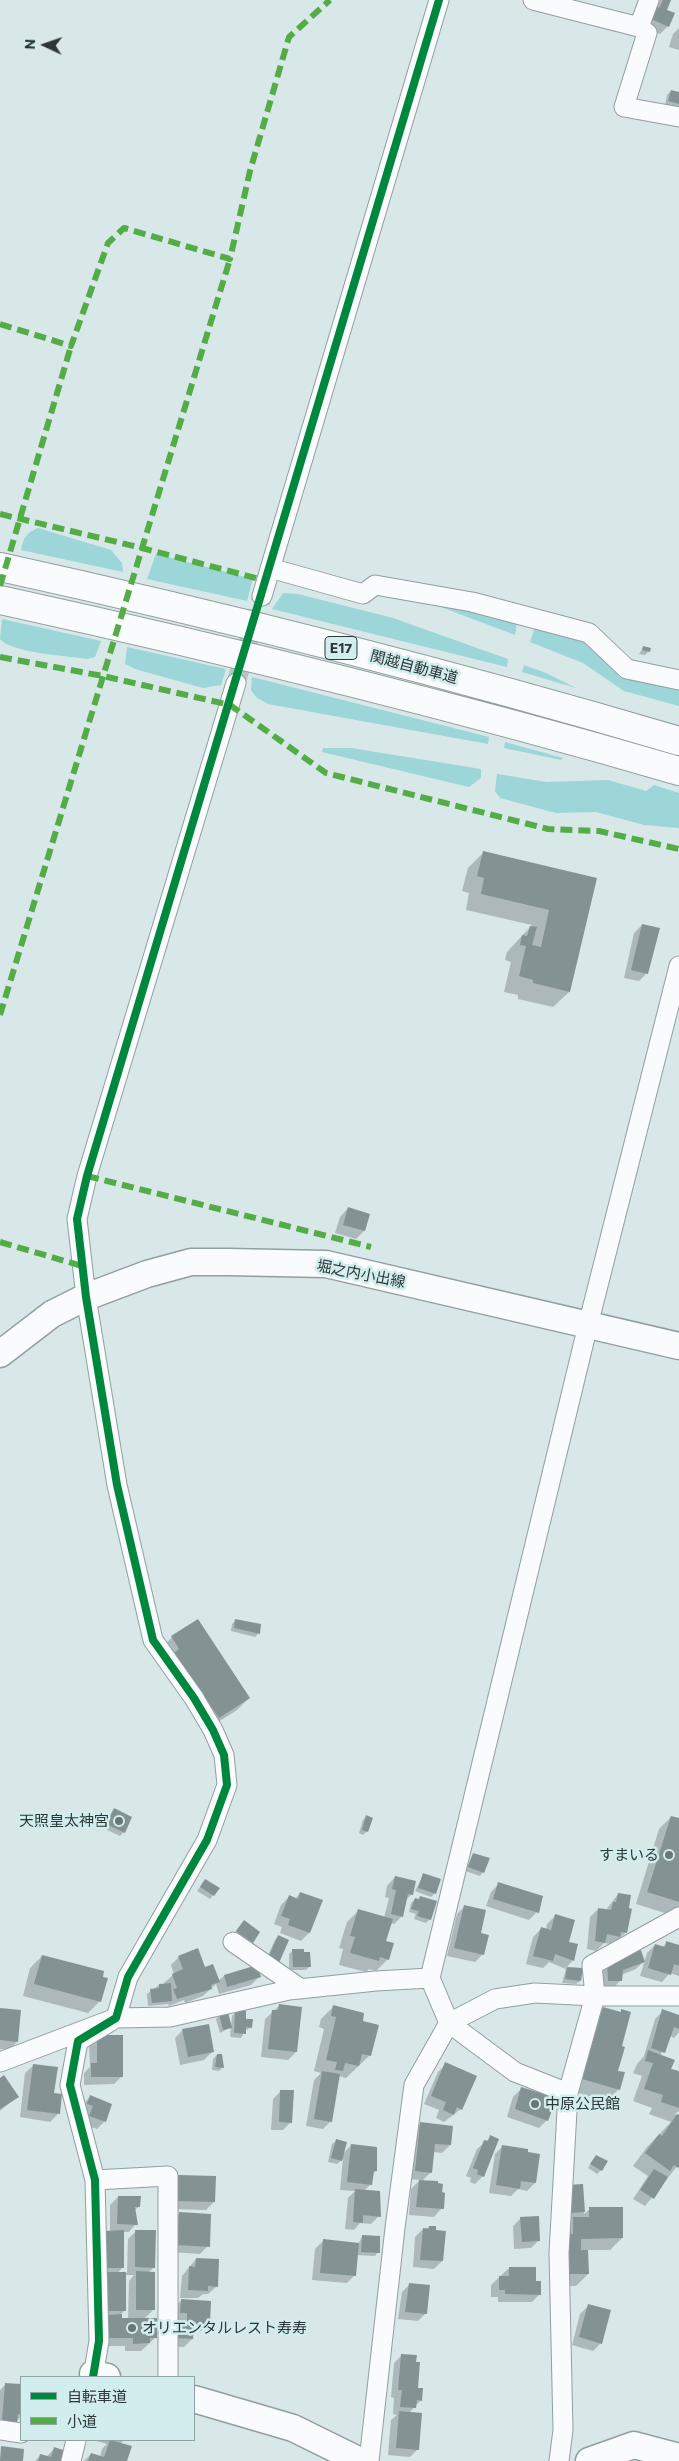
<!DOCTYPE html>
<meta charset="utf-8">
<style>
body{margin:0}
#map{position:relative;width:679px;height:2461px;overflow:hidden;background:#d8e7e8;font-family:Commissioner,"Noto Sans JP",sans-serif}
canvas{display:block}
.legend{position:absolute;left:20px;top:2376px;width:175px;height:65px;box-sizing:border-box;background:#d2edee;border:1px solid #90a4a5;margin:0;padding:6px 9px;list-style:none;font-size:15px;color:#2d3738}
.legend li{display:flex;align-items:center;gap:10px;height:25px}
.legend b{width:25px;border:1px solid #90a4a5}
.north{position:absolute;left:20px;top:20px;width:50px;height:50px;-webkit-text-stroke:4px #d2edee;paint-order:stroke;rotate:273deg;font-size:14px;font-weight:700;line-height:20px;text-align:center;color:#2d3738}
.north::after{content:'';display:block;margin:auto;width:18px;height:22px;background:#2d3738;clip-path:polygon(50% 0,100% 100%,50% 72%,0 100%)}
</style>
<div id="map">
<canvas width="679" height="2461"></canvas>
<ul class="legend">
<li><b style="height:6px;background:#00873e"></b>自転車道</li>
<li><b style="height:6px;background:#54ac46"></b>小道</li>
</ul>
<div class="north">N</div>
</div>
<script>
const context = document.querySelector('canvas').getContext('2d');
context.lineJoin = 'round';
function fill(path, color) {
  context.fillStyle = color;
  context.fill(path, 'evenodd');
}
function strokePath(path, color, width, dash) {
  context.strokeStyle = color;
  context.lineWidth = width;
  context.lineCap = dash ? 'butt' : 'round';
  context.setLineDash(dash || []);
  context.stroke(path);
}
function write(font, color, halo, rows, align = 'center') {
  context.font = font + ' Commissioner,"Noto Sans JP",sans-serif';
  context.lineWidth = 5;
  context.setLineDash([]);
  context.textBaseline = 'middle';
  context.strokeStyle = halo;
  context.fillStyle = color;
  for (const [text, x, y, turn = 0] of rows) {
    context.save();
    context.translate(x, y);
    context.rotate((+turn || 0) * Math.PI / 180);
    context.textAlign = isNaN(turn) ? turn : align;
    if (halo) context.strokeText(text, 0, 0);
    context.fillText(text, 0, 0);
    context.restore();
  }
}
const green = new Path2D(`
 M38,528l73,22 11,13 1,9 -102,-22c2,-12 5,-17 17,-22z
 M156,554l97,25 -6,22 -100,-22z
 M283,593l15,1 95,24 115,41 -1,8 -235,-58z
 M404,593l109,25 4,6 -2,11z
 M2,619l99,22 -6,16 -8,2c-19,-3 -76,-6 -87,-20z
 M535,627l40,7 104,52v20l-55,-15 -41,-28 -53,-21z
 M127,647l99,22 -5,16 -18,3 -68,-19 -10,-5z
 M524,665l22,8 30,15 -54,-16z
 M252,677l237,60 -1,7 -220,-40 -12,-7 -5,-7z
 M505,742l58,16 -2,2 -57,-12z
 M323,748h28l130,21v9l-12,9 -147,-35z
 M497,774l50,8 61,-2 38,11 8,-6 25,8v35l-35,-3 -48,-13 -40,1 -56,-15 -5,-7z`);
const shadow = new Path2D(`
 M659,0h11l-4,10 2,16 -8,8 -16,-7z
 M679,28v22l-10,-3 4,-13z
 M671,91l8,2v16l-14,-4 2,-10z
 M643,648l6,3 -4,4 -6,-1z
 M483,853l112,26 -26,113 -16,15 -35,-8v-4l-14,-3 7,-30 -6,-2 2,-8 25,-27 -66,-15 3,-17 -7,-2 6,-23z
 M642,925l5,48 -8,8 -15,-3 10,-45z
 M348,1208l21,7 -5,16 -8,8 -21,-6 5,-16z
 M236,1620l23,13 -4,4 -24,-6 1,-7z
 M197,1621l52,77 -12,12 -30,19 -47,-79 12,-13z
 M114,1810l10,22 -4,4 -17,-8z
 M366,1817l1,14 -4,4 -4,-2 4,-13z
 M671,1817l8,2v91l-8,5 -35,-11 23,-75z
 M473,1854l10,18 -3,4 -15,-5z
 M424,1874l11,19 -4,4 -16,-6z
 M395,1877l17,17 -7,7 -3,15 -8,8 -4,-1 -5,19 3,17 -12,12 -7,-2 -3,3 -27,-7 4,-16 -4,-1 8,-26 12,-12 25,8 5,-20 -4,-1 2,-11z
 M202,1884l11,11 -3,4 -13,-8z
 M499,1884l38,28 -8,8 -43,-14 5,-14z
 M300,1893l21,8 -12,32 -8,8 -21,-8 2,-6 -8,-3 7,-19 8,-8 6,2z
 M618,1894l8,38 -8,8h-3l-4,4 -7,-1 -8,8 -9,-2 3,-32 8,-8 8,1z
 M415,1899l15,20 -4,4 -12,-4 2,-5 -7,-2 2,-9z
 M465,1906l14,28 4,20 -8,8 -28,-6 10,-42z
 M555,1916l13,27 9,2 -5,16 -6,7 15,2 -1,11 -4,3 -14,-1 4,-14 -17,-7 -6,6 -17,-4 7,-27 8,-8 5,1 1,-6z
 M240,1926l12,16 -4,4 -15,-11z
 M279,1936l9,4 -23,22 10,-22z
 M667,1943l12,3v30l-9,-3 -8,9 -22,-6 7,-23 8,-8 7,2z
 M293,1950l10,3 7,13 -4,4h-17v-16z
 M42,1956l59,22 -1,23 -12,12 -65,-17 7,-28z
 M179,1957l26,12 13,12 6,-5 32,-9 3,10 -8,8 -32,9 -3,-10 -13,12 -18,7 -1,-3 -15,6 -1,-2 -20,2 -1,-12 12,-9h6l-1,-2 10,-9 -3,-9z
 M644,1961l-8,8 -15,6v5l-8,8 -13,1 -1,-18 9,-8z
 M279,2006l17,46 -8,8 -27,-3 4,-38z
 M333,2007l28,15 9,33 -24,23 -7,-2 -8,45 -8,8 -17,-3 8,-46 7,-7 -7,-2 10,-42 -5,-2 2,-8z
 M603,2008l16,5 3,-3 -5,62 2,17 -12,12 -36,-10 20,-71z
 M0,2009l17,33 -8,8 -9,-1z
 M663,2011l16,5v16l-5,6 -4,-2 -10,20 10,13 9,4v38l-4,3 4,3v47l-34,42 -12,-7 15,-23 -15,-10 14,-19 24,-25 -22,-8 3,-6 -19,-7 9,-25 -9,-3 4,-9 7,-8 11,-37z
 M236,2012l15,15 -6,4 -4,7 -11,-1 2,-21z
 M220,2015l11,12 -11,6 -4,-14z
 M183,2030l29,22 -8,8 -24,5 -5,-27z
 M97,2036l25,40 -8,8 -30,1v-12l6,-6 -1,-23z
 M217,2055l5,13 -3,3 -7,-1 1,-11z
 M446,2064l15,45 -17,13 -8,-4 3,-8 -15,-6 14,-32z
 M34,2065l19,29 5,20 -8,8 -30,-5 5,-44z
 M0,2080l17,17 -17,14z
 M521,2089l26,31 -8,8 -32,-11 6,-20z
 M281,2091l10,31 -8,8h-12l2,-31z
 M90,2097l15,24 -8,8 -15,-5v-19z
 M420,2124l30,21 -8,8 -9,-1 -2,20 -9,9 20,27 -8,9 -25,-2 2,-26 9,-9 -12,-1 4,-47z
 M491,2137l-8,39 -8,8 -5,-2 1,-4 -5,-2 11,-27z
 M336,2141l7,13 8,-9 25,26 -4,3 -1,10 -7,7 15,25 -8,8 -11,-1 -6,7 -9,-1 3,-31 7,-7 -15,-1 3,-31 -6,5 -9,-2 4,-18z
 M503,2146l32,37 -8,8 -9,-2 -7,7 -22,-3 6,-39z
 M596,2156l5,14 -4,4 -9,-6z
 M178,2177l36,25 -8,8 -36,-1v-24z
 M582,2185l2,29 6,-5 32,29 -12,12h-24l2,24 -12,12h-19l5,-55 10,-11 -10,1z
 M118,2197l21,9 -5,5 2,13 -7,8h-6v35l-6,7 10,-1 1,-34 8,-8 18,36 -6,6 5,37 -9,9 12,18 -15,14h-16v-5h-25l-3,-27 13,-87v-27zM125,2275h9l-5,6 -1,38h-7v-5l4,-4z
 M180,2213l28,33 -8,8 -30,-2 2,-31z
 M521,2218l18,22 -8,8 -17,1 -1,-23z
 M429,2227l13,34 -8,8 -21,-2 2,-30 8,-8z
 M362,2237l16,15 -3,4 -18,-1 -2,20 -8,8 -35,-3 3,-31 8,-8 35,3z
 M196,2259l21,27 -9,8h-5l-5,4h-18l2,-22z
 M509,2268l25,14 6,12 -8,8h-34v-5h-7v-12z
 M410,2284l16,29 -8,8 -20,-2 4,-27z
 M181,2301l28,22 -8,8 -9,3v5l-8,8 -15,-1 11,-20v-5l-7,-1v-11zM204,2326l-2,2 -14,-1z
 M588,2306l13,37 -8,8 -21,-6 8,-31z
 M402,2355l19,45 -12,13 9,36 -8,8 -22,-2 3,-35 6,-5 -4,-1 1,-16 -3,-1 3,-34z
 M6,2384l15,1v31l-5,6 -16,-2v-30z
 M93,2440h31l-4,4 6,17h-42l7,-7 9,3 2,-8 5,-5z
 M54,2449l11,12h-30l6,-6 5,2z`);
const building = new Path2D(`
 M663,0h8l-4,10 8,3 -6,14 -18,-8 6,-13 2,2z
 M671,90l8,2v12l-11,-3z
 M643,646l8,2 -1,4 -8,-2z
 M483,851l114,27 -27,114 -37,-9v-3l-14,-4 7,-30 -6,-1 2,-10 5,1 3,-10 7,1 -5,18 9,2 8,-37 -68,-16 3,-16 -7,-2z
 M642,924l18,4 -12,46 -17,-4z
 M348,1207l22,7 -5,17 -22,-6z
 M198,1619l52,79 -31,20 -45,-65 5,-4 -8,-13z
 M235,1619l26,5 -1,10 -26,-6z
 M114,1808l18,9 -7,16 -19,-9z
 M366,1815l7,3 -5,14 -6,-2z
 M671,1816l8,2v84l-32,-10z
 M473,1853l17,5 -6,15 -16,-6z
 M423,1873l18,6 -5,15 -18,-6z
 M395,1876l21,5 -3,14 -5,-1 -5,23 -12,-3 5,-24 -4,-1z
 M205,1879l15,9 -6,8 -14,-9z
 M498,1882l45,14 -4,17 -46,-14z
 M300,1892l23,8 -13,33 -22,-8 2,-6 -9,-3 8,-21 9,4z
 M618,1893l13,2 -2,13 3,1 -5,24 -6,-1 -1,5 -13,-3 -2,9 -10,-2 3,-33 13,2 2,-8h3z
 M420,1896l17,5 -6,19 -14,-4 2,-5 -8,-2 4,-11 4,1z
 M464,1905l22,5 -5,23 8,2 -5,20 -30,-7z
 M358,1909l35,10 -7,22 8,2 -5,17 -9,-3 -1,4 -29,-8 5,-16 -5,-1z
 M555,1914l20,6 -6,22 9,2 -4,17 -19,-7 -2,7 -20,-5 8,-29 10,3z
 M244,1920l16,12 -7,11 -17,-12z
 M278,1935l11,5 -10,23 -11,-5z
 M666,1941l13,4v21l-5,-2 -3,11 -23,-7 7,-24 10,3z
 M198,1948l7,19 8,-3 7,18 -9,3 1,4 -35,10 -4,-10 4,-1 -5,-14 11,-5 -5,-13z
 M292,1949h12v3h6l1,15h-18z
 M641,1950l4,12 -22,8 -1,11h-14l-1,-19z
 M42,1955l62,16 -1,6 5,1 -7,24 -67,-18z
 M257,1965l4,12 -34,10 -3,-12z
 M567,1967l16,1 -2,13 -16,-2z
 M171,1983l1,18 -20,2 -2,-14 9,-1v-4z
 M279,2004l23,3 -5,45 -29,-3 4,-39h6z
 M333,2005l31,8 -1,8 16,4 -8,31 -9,-2 -3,12 -14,-3 -2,8 -8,-1 2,-8 -11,-2 10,-43 -5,-1z
 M603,2007l18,5v-3l10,3 -9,34 3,1 -7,24 7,1 -5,18 -38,-11z
 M0,2008l21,2 -3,32 -18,-2z
 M662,2009l17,6v14l-5,-2 -9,26 -14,-5z
 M235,2011h11v8h7l-1,9 -6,-1v7l-12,-1z
 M228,2012l4,16 -9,2 -4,-16z
 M209,2024l5,28 -26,5 -6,-28z
 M97,2035h26v42h-32v-14h6z
 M648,2050l27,10 -4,9 8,2v37l-18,-6 2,-7 -19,-6 9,-26 -8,-2z
 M217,2054h5l2,14 -9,-1z
 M445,2062l32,14 -15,34 -5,-3 -3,8 -11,-5 3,-8 -15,-6z
 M33,2064l25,3 -4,26 8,1 -2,20 -33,-4z
 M322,2071l18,3 -8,48 -18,-3z
 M4,2075l15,22 -19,12v-31z
 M521,2087l36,11 -9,23 -33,-12z
 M280,2090h14l-2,33 -13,-1z
 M90,2095l22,9 -6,18 -17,-6 4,-10 -6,-2z
 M677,2114l2,1v52l-1,1 -4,-3 -4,6 -25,-18 14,-19 3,2z
 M420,2122l33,4 -2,19 -16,-1 -3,29 -17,-2z
 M490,2135l9,4 -15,38 -7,-3 1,-4 -5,-2 11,-28 4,1z
 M336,2139l11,3 -5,19 -11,-3z
 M351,2144l26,3v24h-3l-2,14 -25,-3z
 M502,2145l26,4v3l12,2 -4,29 -15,-2 -1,8 -24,-4z
 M596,2155l12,6 -6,10 -12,-7z
 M654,2169l14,8 -14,22 -14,-9z
 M178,2175l38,1 -1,26 -38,-1z
 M419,2180l19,1v2l5,1 -1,8 3,1 -1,16 -28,-2z
 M583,2184l2,28 -15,1 -2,-28z
 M355,2189l25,2 1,26 -18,-2v8l-10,-1z
 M118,2196h23l-1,11h-5l3,18 -21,-1z
 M589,2207h34v31l-42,1v11h7l1,24h-21v-40h5v-17h16z
 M179,2212l32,2 -1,33 -33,-2z
 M539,2216l1,25 -18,1 -2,-25z
 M429,2226h7v4l10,1 -3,30 -23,-1 3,-32 6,1z
 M124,2230v38h-20v-37z
 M135,2230h21l-1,38 -20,-1z
 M362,2235l18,1v17l-19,-1z
 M323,2239l36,4 -3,33 -36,-3z
 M196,2258l23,1 -1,28 -10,-1v5l-20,-1 1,-24 6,1z
 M509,2267h27v14h5v14l-36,-1v-4h-6v-14h10z
 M136,2271l19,1v38h-19z
 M104,2272h22v39h-22z
 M409,2283l21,2 -3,29 -22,-2z
 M181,2299l30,2 -1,23h-5l-1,3h-10l-1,12 -17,-1 1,-13h10v-12h-7z
 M588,2304l23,6 -9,34 -23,-7z
 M122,2314v4h35v20h-7v5l-17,1v-6h-26v-23z
 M401,2354l16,1 -1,7h4l-2,26h5l-1,13 -5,-1 -1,8 -16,-1 2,-17h-4z
 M5,2383l16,1v30h-3l-1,9 -15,-2z
 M399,2411l23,2 -3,37 -23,-2z
 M110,2440l22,6 -5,15h-39l3,-8 13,4z
 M1,2446l23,3 -1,12h-23z
 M54,2447l15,5 -2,9h-29l2,-7 11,3z`);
const streetTunnel = new Path2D(`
 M236,683l26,-87`);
const street = new Path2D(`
 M533,0l106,27
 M649,0l-10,27 8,6 -23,74 55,10
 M270,568l93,26 12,-9 97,17 117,31 38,36 52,11
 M262,596l177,-596
 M233,1942l68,47
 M0,2062l116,-44 54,-1 119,-27 87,-9 54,-3
 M568,2093l27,-97 -3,-31 87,-48
 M95,2180l73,-4v201
 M93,2377l6,-36 -4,-161 -25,-95 8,-44 38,-23 12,-41 79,-137 20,-55 -3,-30 -11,-25 -19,-32 -41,-58 -36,-155 -31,-188 -9,-78 10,-43 149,-493
 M0,2430l21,3
 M71,2461l5,-21
 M369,2461l26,-233 19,-143 35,-62 46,-24 40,-6 60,3h84
 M559,2461l4,-31 -4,-177 9,-160 -53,-21 -66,-49 -19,-45 158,-653 91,-359`);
const secondary = new Path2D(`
 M0,1354l52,-40 34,-17 61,-23 44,-12h37l98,2 353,82
 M93,2374l14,3
 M194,2399l99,29 67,33
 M589,2461l45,-16 45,12`);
const highway = new Path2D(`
 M0,567c228,50 455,108 679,174
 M0,600c228,50 455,106 679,171`);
const quiet = new Path2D(`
 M0,324l71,22 37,-103 16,-15 106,31 20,-88 39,-134 41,-37
 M0,514l142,34 125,33
 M0,586l71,-240
 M0,657l103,19 127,29 96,68 222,56 51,2 80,18
 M0,1015l230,-756
 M87,1176l284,71
 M0,1242l82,24`);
const cycleway = new Path2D(`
 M93,2377l6,-36 -4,-161 -25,-95 8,-44 38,-23 12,-41 79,-137 20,-55 -3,-30 -11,-25 -19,-32 -41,-58 -36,-155 -31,-188 -9,-78 10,-43 352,-1176`);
const markers = [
 [119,1821,5,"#697576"],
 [669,1855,5,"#697576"],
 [535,2104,5,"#697576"],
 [132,2328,5,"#697576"]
];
const shields = [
 [341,648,32]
];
const shieldNames = [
 ["E17",341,648]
];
const streetNames = [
 ["関越自動車道",414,667,15],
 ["堀之内小出線",361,1274,11]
];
const poiNames = [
 ["天照皇太神宮",109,1821],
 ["すまいる",659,1855],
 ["中原公民館",545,2104,"left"],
 ["オリエンタルレスト寿寿",142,2328,"left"]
];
fill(green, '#9cd6d9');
fill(shadow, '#0003');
fill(building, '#839293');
strokePath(streetTunnel, '#b6c4c5', 19, [19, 9]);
strokePath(street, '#939e9f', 21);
strokePath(secondary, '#939e9f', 29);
strokePath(highway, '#939e9f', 30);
strokePath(street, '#f9fbfc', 19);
strokePath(secondary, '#f9fbfc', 26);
strokePath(highway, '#f9fbfc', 28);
strokePath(quiet, '#54ac46', 6, [12, 6]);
strokePath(cycleway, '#00873e', 8);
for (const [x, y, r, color] of markers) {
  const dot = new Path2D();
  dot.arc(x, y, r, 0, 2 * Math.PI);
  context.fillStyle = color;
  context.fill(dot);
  strokePath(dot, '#d2edee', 2);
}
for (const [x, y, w] of shields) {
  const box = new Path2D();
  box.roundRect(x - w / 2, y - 11.5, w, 23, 4);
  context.fillStyle = '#d2edee';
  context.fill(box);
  strokePath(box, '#2d3738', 1);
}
write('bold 14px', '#2d3738', null, shieldNames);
write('15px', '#2d3738', '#d2edee', streetNames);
write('15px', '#2d3738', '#d2edee', poiNames, 'right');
</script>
